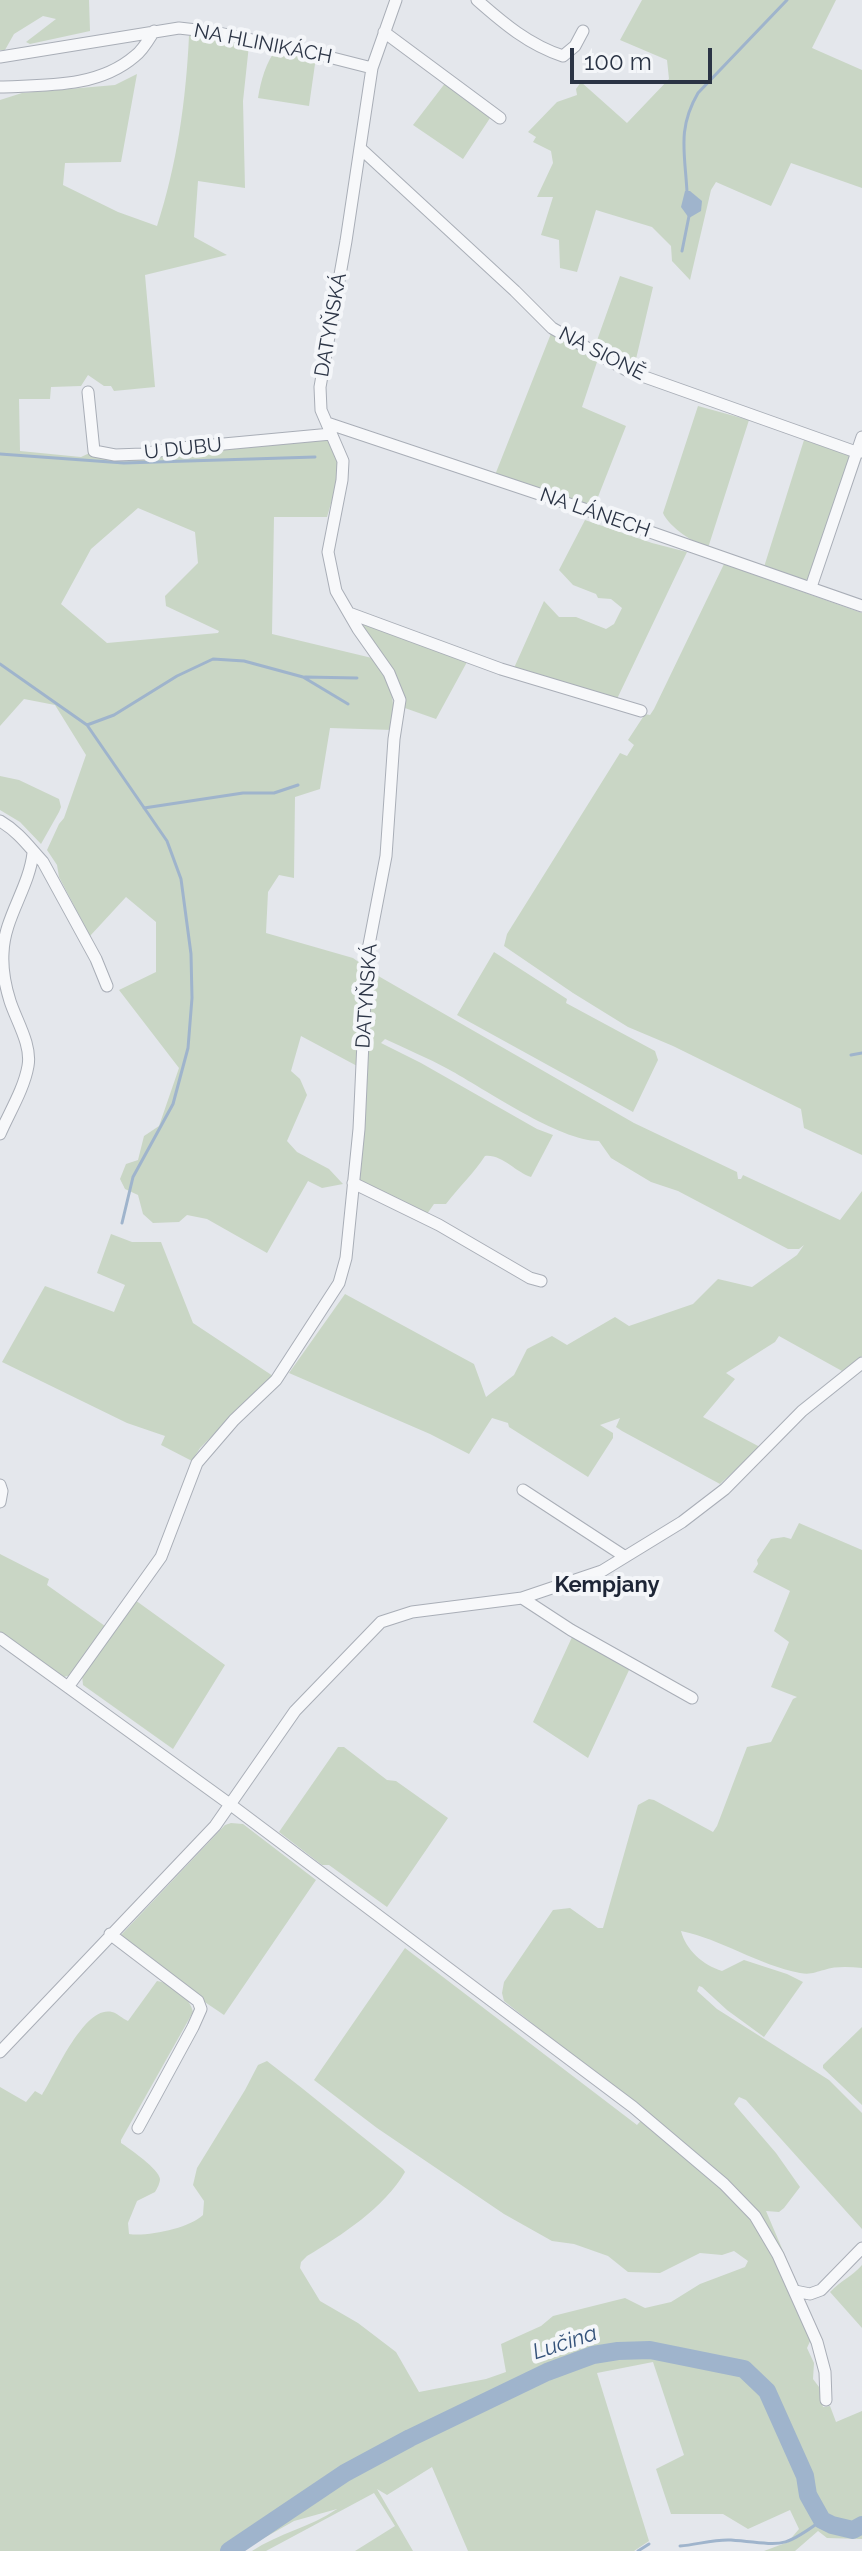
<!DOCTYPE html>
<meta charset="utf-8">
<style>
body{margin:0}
#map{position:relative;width:862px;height:2551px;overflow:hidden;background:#e4e7ec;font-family:Raleway,sans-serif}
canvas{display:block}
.scale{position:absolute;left:570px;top:48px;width:142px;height:36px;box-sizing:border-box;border:4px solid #2b3445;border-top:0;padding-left:10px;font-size:24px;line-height:28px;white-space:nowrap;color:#2b3445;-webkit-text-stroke:6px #f4f6f9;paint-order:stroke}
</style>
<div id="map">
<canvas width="862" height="2551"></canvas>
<div class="scale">100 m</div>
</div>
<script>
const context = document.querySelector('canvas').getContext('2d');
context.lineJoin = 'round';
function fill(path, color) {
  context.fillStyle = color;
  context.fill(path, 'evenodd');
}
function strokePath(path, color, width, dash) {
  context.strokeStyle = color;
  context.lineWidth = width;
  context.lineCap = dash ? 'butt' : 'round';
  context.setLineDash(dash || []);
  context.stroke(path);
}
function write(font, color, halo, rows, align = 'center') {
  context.font = font + ' Raleway,sans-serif';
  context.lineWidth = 8;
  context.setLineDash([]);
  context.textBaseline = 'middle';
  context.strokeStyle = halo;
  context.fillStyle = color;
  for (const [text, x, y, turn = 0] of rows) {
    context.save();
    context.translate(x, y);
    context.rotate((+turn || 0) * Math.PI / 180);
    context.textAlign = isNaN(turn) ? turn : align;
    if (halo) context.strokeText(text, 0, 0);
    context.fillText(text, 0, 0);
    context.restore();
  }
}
const green = new Path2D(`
 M0,0h89l1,31 -60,13 -4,-2 30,-23 -13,-3 -29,18 -9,16h-5z
 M642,0h194l-24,48 50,22v118l-71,-25 -20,43 -55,-24 -5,8 -21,90 -18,-19 -1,-15 -19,-19 -56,-17 -19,62 -17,-4 -1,-28 -18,-5 12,-38h-16l16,-34 -2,-12 -18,-9 3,-5 -8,-5 29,-30 20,-7 -1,-6 5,-7 46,41 42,-44 -2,-19 -47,-20z
 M196,30l53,15 -6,56 2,87 -47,-7 -4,56 33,18 -82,20 10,112 -41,4 -3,-5h-7l-16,-11 -7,11 -30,1 -1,12h-31l1,52 61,6 13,-6 21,4 216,-21 9,39 -13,44h-53l-2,117 100,24c20,28 23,37 21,72l-63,-2 -10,61 -25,8 -1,81 -15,-3 -11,17 -2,41 87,25 27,19 254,146 103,49 1,7h3l2,-4 97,45 22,-29v165l-20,15 -63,-35 -4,6 -49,31 9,6 -32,38 57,30 -40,37 -98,-53 -6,-4 4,-9 -20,7 13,8v5l-25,39 -79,-50 -1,-4 -16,-5 -23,36 -39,-20 -141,-61 56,-79 129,70 12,33 28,-22 13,-26 25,-13 15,9 48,-28 14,9 64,-22 25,-25 34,8 45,-32 7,-10 -5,4h-11l-110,-58 -27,-9 -40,-24 -12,-17c-40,0 -114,-52 -151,-72 -20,-11 -42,-20 -63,-30l-4,4 40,20 116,66 16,6 -22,42c-16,-5 -29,-23 -46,-21 -11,17 -26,31 -39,48h-12l-7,10 -68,-34v-113l-58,-31 -10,35 9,8 7,16 -20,46 10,11 32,17 14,15 -21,4 -14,-7 -41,72 -60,-34 -20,-4 -8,7 -26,1 -10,-9 -5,-19 -13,-6 -5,-10 6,-15 12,-4 6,-24 15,-10 20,-58 -60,-78 37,-18v-50l-30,-25 -36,39 -31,-59 -2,-12 -10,-15 12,-26 5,-6 22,-63 -31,-50 -31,-6 -24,27v-626l22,-7 93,-8 22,-11 -16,88 -56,1 -2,22 55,27 39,14c20,-61 29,-126 32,-190zM138,508l57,24 3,31 -33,33 1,10 53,25 -1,2 -111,10 -46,-39 30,-55z
 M277,48l39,9 -7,49 -51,-8c3,-18 8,-36 19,-50z
 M446,82l46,33 -29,44 -50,-34z
 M620,276l33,11 -17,72 -6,7 -35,-20z
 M552,331l45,31 -15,45 44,19 -32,81 -99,-32z
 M698,406l51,14 -41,128c-14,-5 -39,-21 -45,-35z
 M804,440l45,15 1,4 -39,116 -6,6 -41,-14z
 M585,520l67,23 35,9 -71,149 -29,-12 -73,-21 30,-67 15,16h17l30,12 8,-5 8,-16 -11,-9 -13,-1 -2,-4 -23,-9 -14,-15z
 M724,564l138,49v542l-58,-27 -3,-19 -128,-63 -45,-19 -55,-34 -69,-47 3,-12 113,-181 7,3 7,-11 -6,-5 17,-26 5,1 4,-6z
 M361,621l106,41 -31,57 -34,-12 -39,-74z
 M0,776l19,4 40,19 2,8 -2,5 -18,32 -21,-22 -20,-12z
 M494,952l73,47 -1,4 89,48 3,9 -25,52 -176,-97z
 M111,1234l21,8h29l32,81 80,53 -73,72 -8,13 -31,-16 4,-9 -38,-13 -125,-61 43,-76 69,26 11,-27 -28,-12z
 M799,1523l63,27v418c-13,-1 -26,-2 -38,2 -9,2 -13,5 -24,3 -42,-8 -79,-34 -119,-42 5,19 22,34 41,40l22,-11 43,14 16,8 -39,55 -37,-27 -25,-23 -3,-1 -2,5 20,18 112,71 33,33v116l-116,-129 -7,-3 -5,7 42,49 24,34 -16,21 -5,4 -13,-1 32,75 14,51 -5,11 7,15 -1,16 6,8 4,20 7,-1 6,16 26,-11v128l-35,-1 -9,-7 -23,20h-31l24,-9 11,-13 -9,-19 -42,19 -25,-15h-52l-15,-45 28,-14 -31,-93 -56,11 52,168 -15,10h-166l-36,-84 -45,28 -10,-6 36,62h-58l40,-25 -21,-33 -108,58h-14c27,-18 59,-24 85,-42l-43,12 -53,30h-241v-464l26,15 9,-11 7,4c13,-20 42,-90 70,-83 5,1 11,7 16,9l29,-40c14,2 33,16 36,31l-72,128v3c9,6 38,26 39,36 0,4 -3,10 -5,13l-18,9 -9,22 1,11c18,3 61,-6 74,-19l1,-14 -11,-16 4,-17 48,-78 13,-25 9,-4c46,35 90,72 136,108l2,3c-20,35 -64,64 -98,84l-6,6 -1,6 20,33 38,22 38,29 23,40 67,-13 20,-7 -5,-28 40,-18 12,-10 72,-18 20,10 26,-6 29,-18 45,-17 3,-6 -14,-10 -12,4 -22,-2 -40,20 -32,-1 -20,-16 -34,-12 -22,-3 -48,-27 -127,-86 -63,-48 91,-132 232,177 10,-11 -143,-113 -2,-8 2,-11 49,-72 17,-2 28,20h5l35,-123 11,-6 5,1 59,32 4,-6 30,-79 24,-5 22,-43 4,-2 -26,-10 18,-45 -15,-11 16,-40 -37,-19 5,-8 -1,-4 14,-21 13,-2 7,2z
 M0,1554l49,25 -2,6 58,41 -34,49 -7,2 -64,-44z
 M135,1600l90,65 -52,84 -90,-64 -1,-10z
 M573,1635l57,33 -42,90 -55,-36z
 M338,1747h6l43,33 9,1 52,37 -61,89 -58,-42h-7l-43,-33z
 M231,1823l12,1 73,56 -92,135 -37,-25 -66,-55 104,-110z
 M862,2027v78l-39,-37v-3z
 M862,2265v63l-32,-36c10,-11 23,-16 32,-27z`);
const water = new Path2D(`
 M685,191h5l12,10 -1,10 -12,7 -8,-11z`);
const stream = new Path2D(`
 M687,192c-2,-39 -10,-63 11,-99l89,-93
 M682,251l7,-35
 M0,454l124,9 191,-6
 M0,664l87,61 80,116 14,38 10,75 1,44 -4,50 -15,56 -40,73 -11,46
 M305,677l52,1
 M87,725l27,-10 63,-39 36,-17 31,2 59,16 45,27
 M144,808l99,-15h31l24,-8
 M851,1055l11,-2
 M680,2546c16,-1 34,-7 51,-6 51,4 49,11 91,-20
 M638,2551l11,-7`);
const river = new Path2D(`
 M229,2551l116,-78 65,-35 137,-66 46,-17 25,-4 32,-1 94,19 23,22 38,85 3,19 14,25 10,5 21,5 9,-5`);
const minor = new Path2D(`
 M477,0c26,23 52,45 86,56l12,-10 8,-15
 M384,32l116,86
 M0,57l179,-29 35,4 95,20 63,16
 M0,87c46,-2 98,1 135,-31 8,-6 14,-17 19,-25
 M360,148l155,143 37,37 76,43 228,81h6
 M88,392l6,59 21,4 28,-1 27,-5 161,-15
 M327,423l263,88 272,95
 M811,587l51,-150
 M349,613l152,56 140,42
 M0,821c19,11 29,26 43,41l53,97 11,27
 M0,1134c9,-21 24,-45 28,-68 4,-21 -12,-46 -18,-65 -5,-16 -8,-32 -7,-48 1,-35 26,-65 30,-100
 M353,1183l86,42 91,53 11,3
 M0,1485l2,6 -2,11
 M523,1490l101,66
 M522,1598l49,32 121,68
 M0,1638l231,167 402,302 91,77 31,32 23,39 39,87 8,30 1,28
 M68,1687l93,-130 36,-94 37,-43 42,-40 63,-97 7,-25 13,-129 8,-174 19,-99 8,-117 6,-39 -11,-27 -31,-44 -22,-38 -8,-39 14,-72 1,-19 -22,-51 -1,-23 26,-146 26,-173 24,-68
 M110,1934l88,67 3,8 -8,18 -55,101
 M0,2052l215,-226 80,-115 86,-89 31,-10 110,-14 80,-27 80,-49 43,-33 77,-78 60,-48
 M795,2291l15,3 11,-4 41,-42`);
const streetNames = [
 ["NA HLINIKÁCH",263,44,11],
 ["DATYŇSKÁ",331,325,-80],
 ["NA SIONĚ",602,354,27],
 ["U DUBU",183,449,-6],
 ["NA LÁNECH",595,513,19],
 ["DATYŇSKÁ",367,996,-86]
];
const neighbourhoodNames = [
 ["Kempjany",607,1585]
];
const waterNames = [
 ["Lučina",565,2343,-18]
];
fill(green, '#c9d6c5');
fill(water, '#9fb4cc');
strokePath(stream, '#9fb4cc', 3);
strokePath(river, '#9fb4cc', 18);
strokePath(minor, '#a9aeb7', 13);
strokePath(minor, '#f7f8fa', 11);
write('20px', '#2b3445', '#f4f6f9', streetNames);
write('bold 22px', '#1d2536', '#f4f6f9', neighbourhoodNames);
write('italic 22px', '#34527a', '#f4f6f9', waterNames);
</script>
